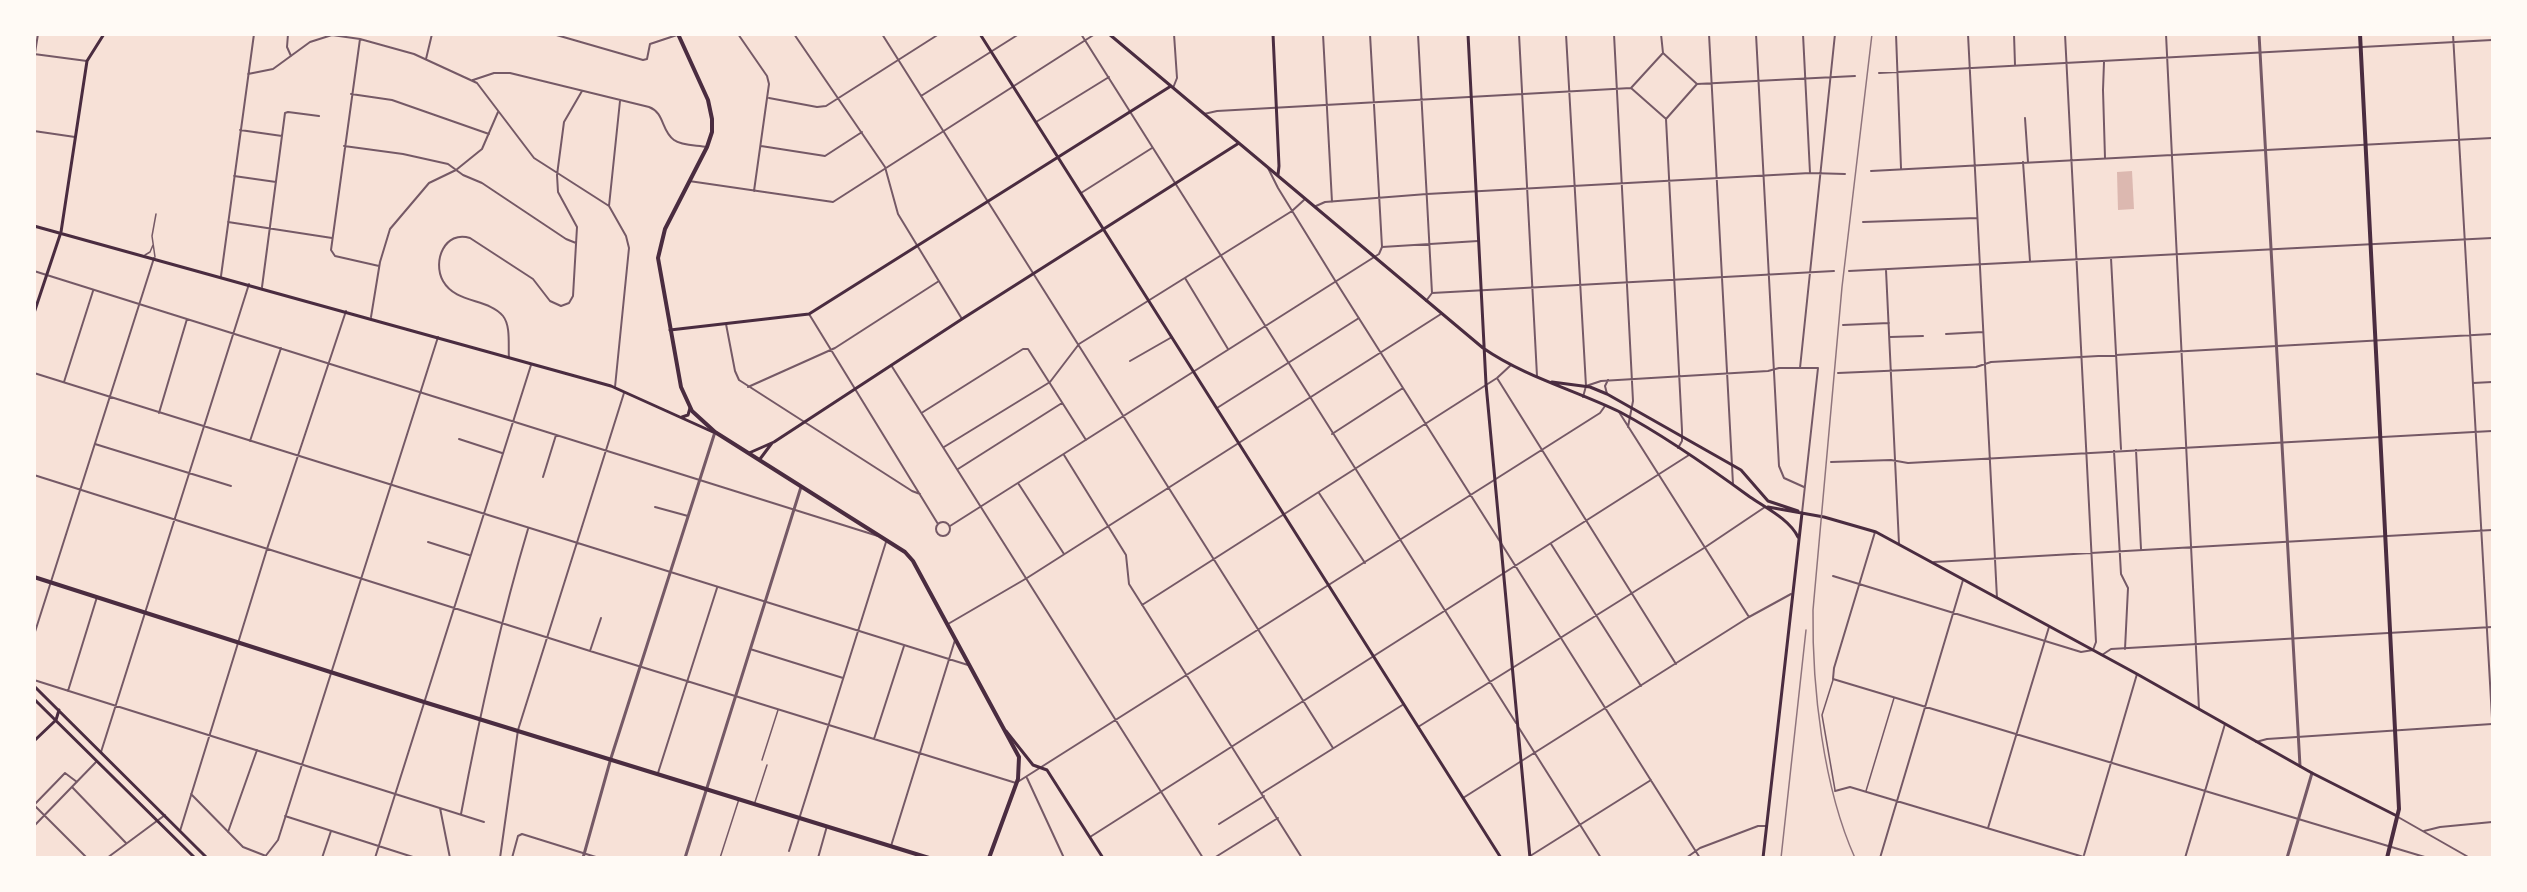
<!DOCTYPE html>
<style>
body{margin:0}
#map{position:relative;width:2527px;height:892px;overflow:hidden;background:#f7e1d7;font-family:Georgia,serif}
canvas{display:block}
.frame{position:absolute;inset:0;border:36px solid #fffaf5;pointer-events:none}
</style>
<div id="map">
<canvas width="2527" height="892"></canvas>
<div class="frame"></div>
</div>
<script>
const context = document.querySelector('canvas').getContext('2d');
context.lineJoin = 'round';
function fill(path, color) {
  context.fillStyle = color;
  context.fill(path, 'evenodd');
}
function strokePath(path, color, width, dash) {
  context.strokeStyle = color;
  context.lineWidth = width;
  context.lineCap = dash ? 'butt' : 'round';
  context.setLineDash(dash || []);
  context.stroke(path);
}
const water = new Path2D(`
 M2132,171l2,38 -16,1 -1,-38z`);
const service = new Path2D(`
 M145,255l5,-3 3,-7
 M155,257l-3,-21 4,-22
 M1833,680l-11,35 13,75
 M762,760l16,-50
 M1866,791l28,-93
 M755,802l12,-37
 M720,858l19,-59`);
const minor = new Path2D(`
 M288,34l-1,13 4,9
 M553,34l90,26 4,-1 3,-15 27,-9
 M738,34l29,42 2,8 -15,107
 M794,34l91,133 13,47 64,105
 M882,34l451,714
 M1081,34l435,689
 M1323,34l9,168
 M1418,34l14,259 -6,8
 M1519,34l18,342
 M1566,34l20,352 -3,11
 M1614,34l19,367 -5,26
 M1661,34l2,19 34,31
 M1709,34l24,450
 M1756,34l23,432 5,12 20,9
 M1803,34l7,139
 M1896,34l5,134
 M1968,34l29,564
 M2014,34l1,31
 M2166,34l33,675
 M2453,34l39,684
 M360,39l-29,211 4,6 44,10
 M34,54l53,7
 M34,59l4,-25
 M426,59l6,-25
 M2104,62l-1,28 2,68
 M1879,73l613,-33
 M248,74l25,-5 37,-27 22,-7 28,4 54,15 63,29 57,75 75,48
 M473,80l21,-7h16l139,34c16,6 12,24 25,33 8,6 23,5 33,7
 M1697,84l158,-8
 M1173,88l4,-10 -3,-44
 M1631,88l32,-35
 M1631,88l34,30
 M351,94l41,6 97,34
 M921,96l98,-62
 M769,98l48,9 9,-1 113,-72
 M1204,114l13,-3 414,-23
 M2025,118l3,44
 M1036,122l73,-45
 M240,130l42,6
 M34,131l41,6
 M344,146l59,8 45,10 15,11 19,8 84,56 10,4
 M761,146l64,10 37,-24
 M2023,162l7,99
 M1268,168l10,20 58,94 364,576
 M1871,171l621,-33
 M234,176l42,6
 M689,181l144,21 262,-168
 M1081,193l71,-45
 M1316,206l9,-4 102,-8 383,-21 35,1
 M228,222l104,16
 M1863,222l114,-4
 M1382,247l96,-6
 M2111,258l10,191
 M1886,270l13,274
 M34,271l844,265
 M1849,271l643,-33
 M221,276l33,-242
 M1185,278l43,71
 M262,287l23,-174 3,-1 31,4
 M1432,293l402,-22
 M809,314l129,210
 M371,317l9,-55 10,-33 39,-46 27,-13 26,-21 16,-37
 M726,324l9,47 4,9 173,111 8,3
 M1843,325l46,-2
 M1946,334l37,-2
 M1890,337l33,-1
 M509,358c-1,-12 2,-32 -6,-42 -15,-18 -47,-12 -60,-35 -11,-20 2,-51 27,-43l63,41 17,22 11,5 8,-3 4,-7 4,-69 -19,-35 -1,-17 7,-53 18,-31
 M1130,361l42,-24
 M891,365l312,493
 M1800,368l35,-334
 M34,373l934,292
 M1838,373l138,-6 15,-5 501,-28
 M1497,378l179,286
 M64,382l29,-91
 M2473,383l19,-1
 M1586,386l15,-5 167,-10 11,-3h39l-16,145
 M615,387l14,-139 -3,-12 -17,-30 11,-105
 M748,387l87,-39 104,-67
 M1607,394l-2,-8 3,-6
 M1217,408l142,-90
 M923,412l100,-63h5l58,91
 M1619,412l130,205
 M159,413l28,-94
 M1332,434l71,-46
 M459,439l43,14
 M250,441l31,-93
 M95,444l136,42
 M944,447l106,-65 29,-38 213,-133 12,-11
 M1678,448l4,-7v-11l-16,-311 31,-35
 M2136,450l5,99
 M2114,451l7,123 7,14 -3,61
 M1064,455l62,100 3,29 173,274
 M1831,462l60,-2 17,3 584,-32
 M958,469l104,-66
 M34,475l556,176 426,132 584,-370 5,-7
 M543,477l13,-42
 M1018,483l46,71
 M1319,493l46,70
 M655,507l33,9
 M936 529a7 7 0 1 1 14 0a7 7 0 1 1-14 0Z
 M950,526l429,-272 3,-7 -12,-213
 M1875,532l-41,136 -1,11 595,179
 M428,542l41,13
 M1551,544l90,142
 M1934,562l558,-32
 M1833,576l248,76 12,-2 3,-8 -31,-608
 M1142,605l355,-227 14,-13
 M948,624l79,-46 414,-264
 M34,635l120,-377
 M750,649l93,29
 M590,651l11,-33
 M2102,655l9,-6 381,-22
 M34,680l450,142
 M68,691l29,-94
 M1418,727l286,-179 61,-41
 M1519,728l82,130
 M874,739l30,-93
 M2256,742l11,-3 225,-15
 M101,752l148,-468
 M658,773l59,-185
 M1027,778l37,80
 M72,787l54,56
 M1835,791l15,-4 237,71
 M1262,793l142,-89
 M191,794l52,53 23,9
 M1463,798l286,-181 42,-23
 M34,805l53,53
 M34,805l31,-32 12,9
 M440,808l10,50
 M461,814c18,-96 39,-191 67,-285
 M285,816l131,42
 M2398,817l72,41
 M1219,824l45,-28
 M34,826l63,-65
 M1988,828l61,-201
 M180,831l87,-282 79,-238
 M2424,831l16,-4 52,-5
 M228,832l29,-82
 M1090,837l599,-382
 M891,846l64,-206
 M789,851l97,-309
 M2084,855l53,-181
 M107,858l58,-43
 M264,858l14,-18 160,-503
 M322,858l9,-27
 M375,858l156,-493
 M500,858l18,-128 106,-337
 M512,858l6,-22 4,-2 77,24
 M818,858l9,-32
 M1214,858l64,-40
 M1527,858l124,-78
 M1686,858l14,-10 58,-22h8
 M1880,858l83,-278
 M2185,858l40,-134`);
const tertiary = new Path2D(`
 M2259,34l41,732
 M583,858l28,-100 104,-326
 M685,858l116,-371
 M2287,858l25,-85`);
const secondary = new Path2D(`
 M980,34l521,824
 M1109,34l374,314c42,29 92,42 137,64 45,24 89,55 130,85 16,11 39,22 48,40
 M1273,34l6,132 -1,9
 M1468,34l18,350 44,474
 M34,226l577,160 102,46
 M34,313l27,-81 26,-171 17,-27
 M670,330l139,-16 362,-228
 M1552,382l38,5 17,7 134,76 27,31 30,10
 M682,417l6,-2 2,-7
 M749,453l25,-11 188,-123 277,-176
 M760,459l12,-16
 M1768,507l56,10 52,15 261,142 175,99 85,43
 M34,686l173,172
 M34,699l161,159
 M1006,731l27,34 14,5 56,88
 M34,741l22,-21 3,-10
 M1763,858l39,-345`);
const primary = new Path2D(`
 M678,34l30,66 4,19v13l-5,15 -42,82 -7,29 23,129 11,24 23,21 190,120 8,9 106,196 -1,22 -29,79
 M2360,34l39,775 -12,49
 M34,577l390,125 505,156`);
const rail = new Path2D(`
 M1781,858l25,-228
 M1855,858c-32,-71 -43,-171 -42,-248l29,-323 30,-253`);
fill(water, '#dcb8b0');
strokePath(service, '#755966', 1.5);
strokePath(minor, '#755966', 2);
strokePath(tertiary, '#755966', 3);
strokePath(secondary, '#4a2c40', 3);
strokePath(primary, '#4a2c40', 4);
strokePath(rail, '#8f747c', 1.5);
</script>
